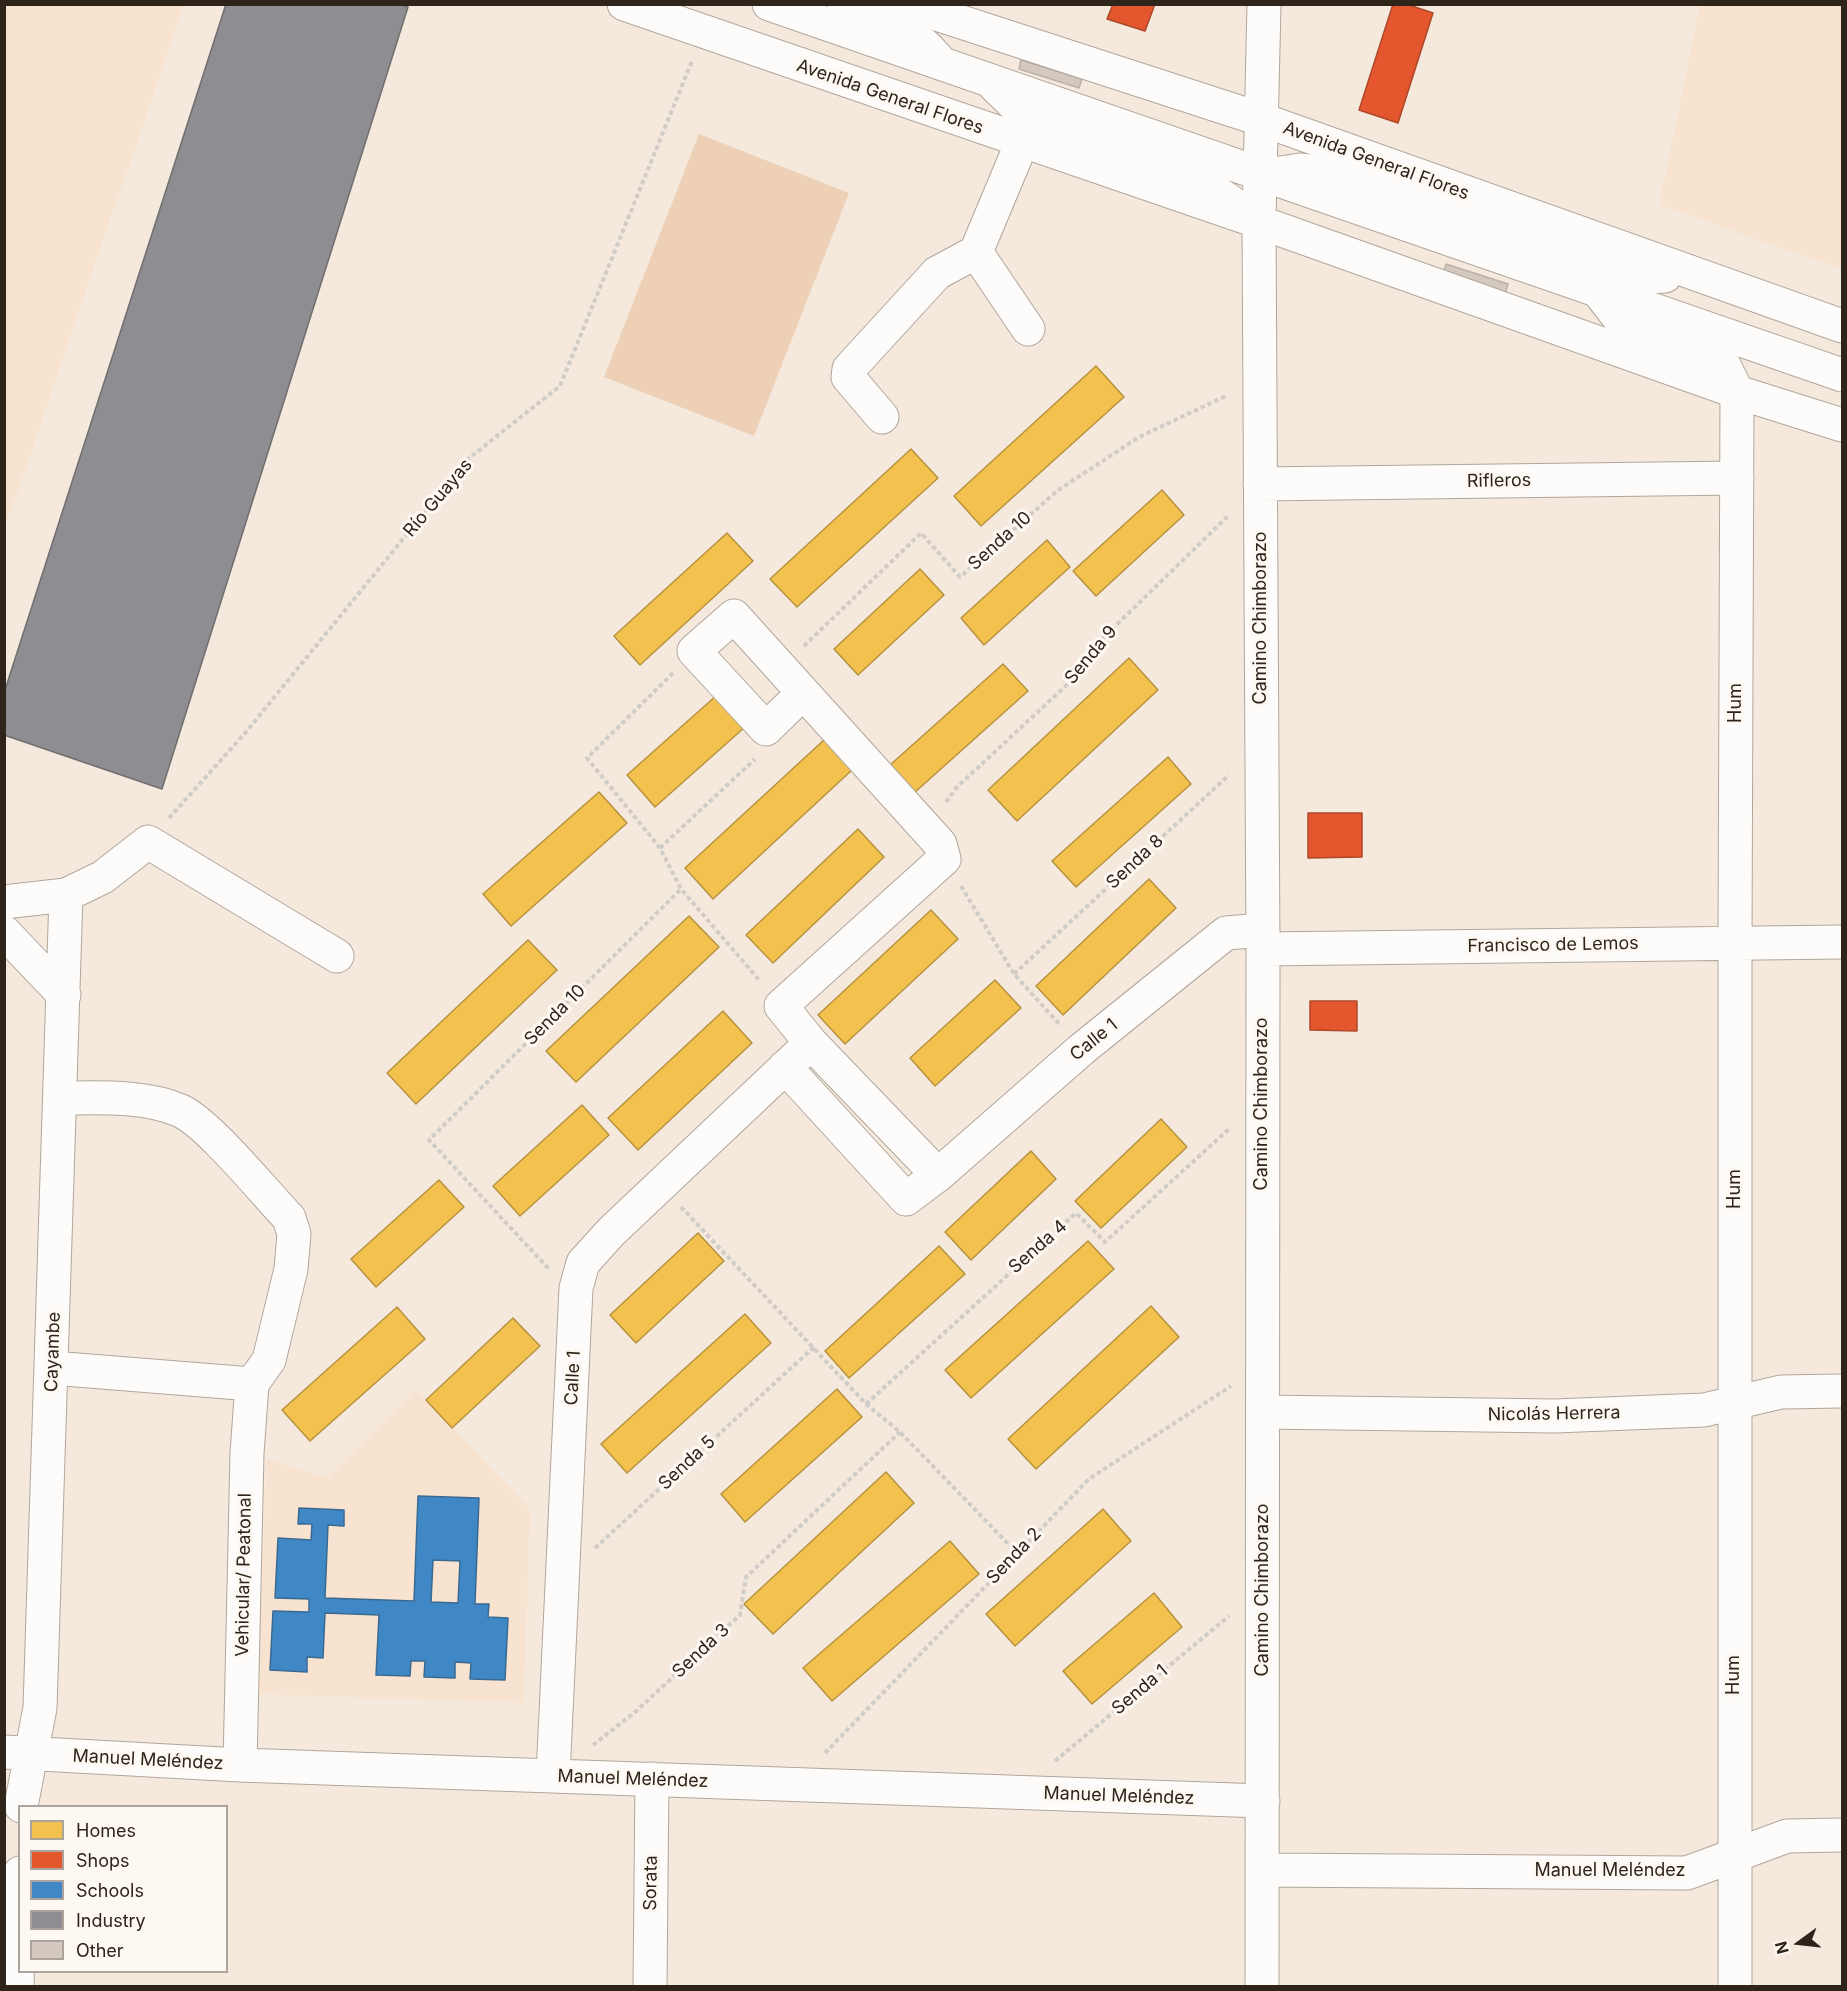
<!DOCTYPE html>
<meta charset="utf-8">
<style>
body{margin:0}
#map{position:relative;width:1847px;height:1991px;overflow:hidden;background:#f5e9dd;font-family:Inter,sans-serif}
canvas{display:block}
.frame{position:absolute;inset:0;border:6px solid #2e241a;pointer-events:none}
.legend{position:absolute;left:18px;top:1805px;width:210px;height:168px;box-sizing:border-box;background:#fef8f3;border:2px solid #aba39c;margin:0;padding:8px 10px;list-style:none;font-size:18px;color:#2e241a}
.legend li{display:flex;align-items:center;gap:12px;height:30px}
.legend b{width:30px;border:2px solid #aba39c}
.north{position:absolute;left:1769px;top:1913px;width:60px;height:60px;-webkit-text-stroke:4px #fef8f3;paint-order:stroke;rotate:255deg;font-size:16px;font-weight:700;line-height:24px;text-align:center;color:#2e241a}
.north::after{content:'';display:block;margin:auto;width:21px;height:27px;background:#2e241a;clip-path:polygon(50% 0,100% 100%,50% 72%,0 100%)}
</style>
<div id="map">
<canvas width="1847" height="1991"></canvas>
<div class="frame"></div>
<ul class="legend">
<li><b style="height:16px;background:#f2c14e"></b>Homes</li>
<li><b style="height:16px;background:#e4572e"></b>Shops</li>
<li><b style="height:16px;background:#3f88c5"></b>Schools</li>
<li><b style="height:16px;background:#8d8d92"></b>Industry</li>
<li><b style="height:16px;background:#d4c9bf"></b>Other</li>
</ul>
<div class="north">N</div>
</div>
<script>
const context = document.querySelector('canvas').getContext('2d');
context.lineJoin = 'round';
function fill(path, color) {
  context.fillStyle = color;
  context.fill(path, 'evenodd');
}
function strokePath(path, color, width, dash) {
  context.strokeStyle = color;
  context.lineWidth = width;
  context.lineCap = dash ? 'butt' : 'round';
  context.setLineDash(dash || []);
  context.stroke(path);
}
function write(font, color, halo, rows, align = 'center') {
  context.font = font + ' Inter,sans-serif';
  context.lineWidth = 6;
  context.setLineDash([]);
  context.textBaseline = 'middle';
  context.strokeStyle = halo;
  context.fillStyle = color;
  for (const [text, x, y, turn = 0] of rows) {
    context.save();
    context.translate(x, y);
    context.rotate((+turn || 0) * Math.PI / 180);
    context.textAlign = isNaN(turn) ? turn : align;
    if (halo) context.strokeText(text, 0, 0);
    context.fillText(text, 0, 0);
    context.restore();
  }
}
const built = new Path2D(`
 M5,4l179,1 -179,523 -1,-523z
 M1700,5h142v264l-183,-64z
 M416,1389l114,120 -6,194 -266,-9 8,-235 62,18z`);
const green = new Path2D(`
 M699,134l150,59 -95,243 -150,-59z`);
const homes = new Path2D(`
 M1096,366l28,31 -143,129 -27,-30z
 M911,449l27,29 -141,129 -27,-28z
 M1162,490l22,25 -88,81 -23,-25z
 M727,533l26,28 -113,104 -26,-29z
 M1047,540l23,27 -86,78 -23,-27z
 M920,569l24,26 -86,80 -24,-26z
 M1129,658l29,32 -141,131 -29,-31z
 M1003,664l25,27 -114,102 -24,-28z
 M717,695l28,32 -90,80 -28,-32z
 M825,739l28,30 -140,130 -28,-31z
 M1168,757l23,27 -115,103 -24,-26z
 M599,792l28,31 -116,103 -28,-32z
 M858,829l26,28 -111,106 -27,-28z
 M1149,879l27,29 -113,107 -27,-29z
 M931,910l27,29 -113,105 -27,-29z
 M689,916l30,31 -143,135 -30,-31z
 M528,940l29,30 -141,134 -29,-31z
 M995,980l26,28 -86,78 -25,-28z
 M723,1011l29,32 -114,107 -30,-32z
 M582,1105l27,30 -89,81 -27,-30z
 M1161,1119l26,28 -86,81 -26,-27z
 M1031,1151l25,28 -85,81 -26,-28z
 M439,1180l25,27 -88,80 -25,-28z
 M698,1233l26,28 -88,82 -26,-28z
 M1088,1241l26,28 -143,129 -26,-28z
 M939,1246l26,28 -116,104 -24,-27z
 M1151,1306l28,31 -143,132 -28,-30z
 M397,1307l28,32 -115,102 -28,-31z
 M745,1314l26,29 -144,130 -26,-29z
 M513,1318l27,28 -88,82 -26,-28z
 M837,1389l25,28 -117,105 -24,-28z
 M886,1472l28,31 -141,131 -29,-30z
 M1103,1509l28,32 -116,105 -29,-32z
 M950,1541l29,33 -147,127 -29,-33z
 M1154,1593l28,34 -90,77 -29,-33z`);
const shops = new Path2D(`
 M1113,4h42l-10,27 -38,-12z
 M1393,4h13l27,9 -35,110 -39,-13z
 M1308,813h54v44l-54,1z
 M1310,1001h47v30l-47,-1z`);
const schools = new Path2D(`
 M418,1496l61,2 -4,106h14l-1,13 20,1 -3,62 -35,-1 1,-16 -16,-1v16l-31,-1 1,-16h-14l-1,15 -34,-1 3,-60 -54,-2 -2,45 -16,-1v15l-37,-2 3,-59 36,1v-13l-34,-1 3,-60 33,2 1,-16h-14l1,-16 45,2v16l-16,-1 -3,73 89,3zM433,1560l27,1 -2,42 -27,-1z`);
const industry = new Path2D(`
 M226,4h172l10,3 -246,782 -158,-54v-42z`);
const building = new Path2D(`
 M1021,60l61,19 -3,9 -60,-19z
 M1446,264l62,20 -3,10 -62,-20z`);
const path = new Path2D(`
 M804,646l117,-113 39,44 97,-86 82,-54 89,-42
 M673,673l-86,85 73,90 21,41 79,92
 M946,802l11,-15 114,-106 28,-39 130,-127
 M169,818l77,-86 222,-273 92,-73 132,-325
 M660,848l95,-89
 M961,886l53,88 47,52
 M1014,974l215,-199
 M681,1207l185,197 34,28 117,121
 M549,1267h-2l-118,-127 252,-251
 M866,1404l210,-191 29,29 125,-114
 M595,1548l219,-201
 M593,1745l41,-32 106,-98 6,-38 154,-145
 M825,1753l264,-274 142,-93
 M1055,1761l174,-145`);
const minor = new Path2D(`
 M769,4l1073,371
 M844,4c44,15 61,18 93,54
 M995,86l38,37 175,63 40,28
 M1022,142l-46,110 52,77
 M1598,291l27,35 98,37 14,29 -2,552v1042
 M882,417l-34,-40 1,-8 88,-96 39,-21
 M1260,484l477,-6
 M803,693l-37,36 -72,-78 40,-35 206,228 4,15 -163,147 30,37
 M4,902l62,-7 37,-18 45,-35 189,114
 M4,932l60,63
 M1263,949l579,-7
 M785,1067l121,132 32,-24
 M61,1098c39,0 84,-3 120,13 29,14 83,81 108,107l5,16 -3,35 -22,91 -17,24
 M52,1368l200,16 -5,69 -7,312
 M1264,1412l291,4 149,-6 77,-18 61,-1
 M4,1752l236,13 1023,36
 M553,1776l23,-488 7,-25 28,-31 200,-189 127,132 144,-126 144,-116 37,-3
 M21,1806l19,-98 26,-813
 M1263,1870l424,3 100,-37 55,-1
 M17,1986l3,-113
 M650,1986l2,-207
 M1262,1986l1,-1037 -4,-727 5,-218`);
const major = new Path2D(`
 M624,4l635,218 478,170 105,33
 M906,4l357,116 579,206
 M1261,176l39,-6 26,3 289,98 32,6 18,-1`);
const streetNames = [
 ["Avenida General Flores",890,97,19],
 ["Avenida General Flores",1376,161,20],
 ["Rifleros",1499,481,-1],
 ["Río Guayas",438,498,-50],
 ["Senda 10",1000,541,-42],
 ["Camino Chimborazo",1261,618,-90],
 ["Senda 9",1091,655,-50],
 ["Hum",1736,703,-90],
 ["Senda 8",1135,862,-43],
 ["Francisco de Lemos",1553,945,-1],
 ["Senda 10",555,1015,-45],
 ["Calle 1",1094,1040,-39],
 ["Camino Chimborazo",1262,1104,-90],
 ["Hum",1735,1189,-90],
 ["Senda 4",1038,1247,-41],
 ["Cayambe",53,1352,-88],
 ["Calle 1",573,1378,-87],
 ["Nicolás Herrera",1554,1414,-1],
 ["Senda 5",687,1463,-43],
 ["Senda 2",1014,1556,-46],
 ["Vehicular/ Peatonal",244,1575,-89],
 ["Camino Chimborazo",1263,1590,-90],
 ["Senda 3",701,1651,-43],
 ["Hum",1734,1675,-90],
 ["Senda 1",1140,1690,-40],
 ["Manuel Meléndez",148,1760,3],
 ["Manuel Meléndez",633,1779,2],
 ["Manuel Meléndez",1119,1796,2],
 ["Manuel Meléndez",1610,1871],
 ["Sorata",651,1883,-89]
];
fill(built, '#f8e3d0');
fill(green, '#edd0b5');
fill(homes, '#f2c14e');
strokePath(homes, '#b7923e', 1.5);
fill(shops, '#e4572e');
strokePath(shops, '#ad4828', 1.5);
fill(schools, '#3f88c5');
strokePath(schools, '#3a6a92', 1.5);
fill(industry, '#8d8d92');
strokePath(industry, '#706e6e', 1.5);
fill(building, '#d4c9bf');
strokePath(building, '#bbb1a7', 1.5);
strokePath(minor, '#b0a69c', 35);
strokePath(major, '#b0a69c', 35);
strokePath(path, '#d0ccc7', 4, [4.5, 3]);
strokePath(minor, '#fefcfa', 33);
strokePath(major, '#fefcfa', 33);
write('18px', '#2e241a', '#fef8f3', streetNames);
</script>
